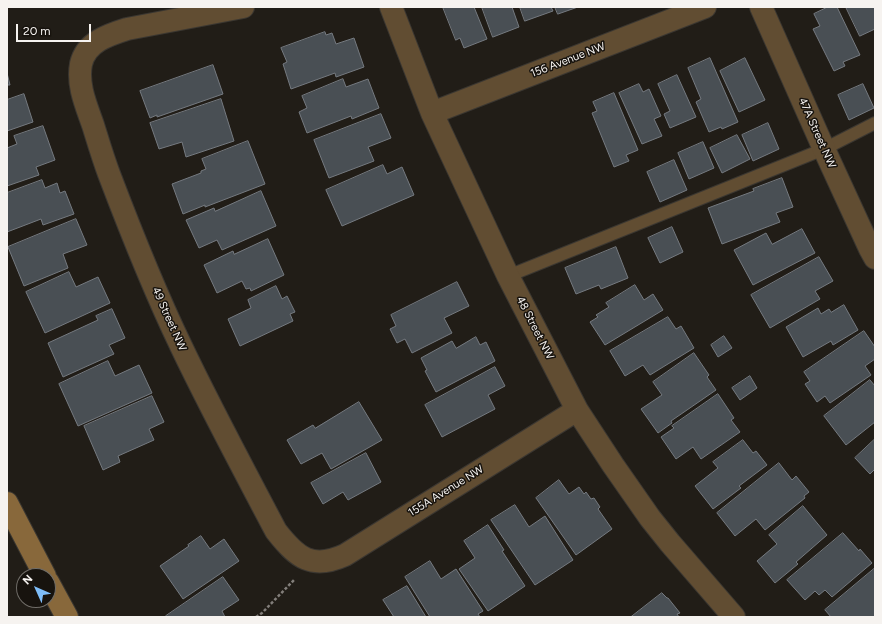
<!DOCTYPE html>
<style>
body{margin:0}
#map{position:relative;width:882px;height:624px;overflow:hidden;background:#211d17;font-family:Figtree,sans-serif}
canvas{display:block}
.frame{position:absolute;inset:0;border:8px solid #f6f3f0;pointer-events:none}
.north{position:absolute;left:16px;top:568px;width:40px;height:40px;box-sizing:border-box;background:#17130e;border:1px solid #706d68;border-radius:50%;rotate:315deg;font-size:11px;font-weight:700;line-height:16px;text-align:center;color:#f6f3f0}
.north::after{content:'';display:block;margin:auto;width:14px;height:18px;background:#7ebdf9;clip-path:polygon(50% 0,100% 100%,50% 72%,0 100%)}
.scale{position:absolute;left:16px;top:24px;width:75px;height:18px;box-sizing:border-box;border:2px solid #f6f3f0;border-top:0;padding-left:5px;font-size:12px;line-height:14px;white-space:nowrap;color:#f6f3f0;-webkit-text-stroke:3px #17130e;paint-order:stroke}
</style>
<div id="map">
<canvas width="882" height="624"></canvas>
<div class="frame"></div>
<div class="north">N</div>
<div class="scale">20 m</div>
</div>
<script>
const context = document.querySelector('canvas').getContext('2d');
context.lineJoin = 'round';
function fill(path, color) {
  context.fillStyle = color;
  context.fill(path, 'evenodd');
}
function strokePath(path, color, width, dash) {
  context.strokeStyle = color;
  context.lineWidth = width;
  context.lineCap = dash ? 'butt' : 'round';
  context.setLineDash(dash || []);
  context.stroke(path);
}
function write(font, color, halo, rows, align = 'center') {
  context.font = font + ' Figtree,sans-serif';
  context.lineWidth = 3;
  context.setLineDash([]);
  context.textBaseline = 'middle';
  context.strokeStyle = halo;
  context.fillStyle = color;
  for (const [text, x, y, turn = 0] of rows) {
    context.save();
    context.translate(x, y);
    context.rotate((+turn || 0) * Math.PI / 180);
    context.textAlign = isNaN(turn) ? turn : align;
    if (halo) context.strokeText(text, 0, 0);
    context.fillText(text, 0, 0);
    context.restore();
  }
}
const building = new Path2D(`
 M443,7h31l13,32 -23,9 -4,-10 -4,2z
 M482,7h30l7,20 -26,10z
 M520,7h31l2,4 -28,10z
 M555,7h23l-20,7z
 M828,7h9l23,48 -17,7 2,4 -11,5 -21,-42 7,-3 -6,-12z
 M846,7h29v22l-15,7z
 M325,32l1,3 6,-2 4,11 18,-6 10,29 -28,10 -1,-4 -44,16 -8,-25 4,-2 -6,-14z
 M710,58l28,64 -16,7 -1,-2 -12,5 -13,-30 5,-3 -13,-31z
 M745,58l20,42 -26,12 -19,-41z
 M213,65l10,29 -66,23v-2l-7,3 -10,-27z
 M7,73l3,12h-3z
 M677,75l19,42 -26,11 -6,-14 6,-3 -12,-27z
 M343,79l3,8 22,-8 11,29 -27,11 -1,-3 -44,17 -8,-21 8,-4 -5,-12z
 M639,84l4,8 6,-3 12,27 -7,3 8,17 -20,8 -23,-51z
 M863,84l11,24 -25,12 -11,-25z
 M614,93l24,57 -12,5 3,6 -15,6 -22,-54 5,-2 -4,-9z
 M24,94l9,28 -26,9v-31z
 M221,99l13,42 -48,16 -4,-15 -23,7 -9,-26z
 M381,114l10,24 -23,9 6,14 -45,17 -15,-38z
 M768,123l11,26 -26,12 -11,-26z
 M43,126l12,34 -19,7 3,8 -32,11v-38l10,-4 -3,-8z
 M737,135l13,24 -28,14 -12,-25z
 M248,141l17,43 -60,23v-2l-22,9 -11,-30 29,-11v-2l5,-2 -4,-10z
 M703,142l11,26 -25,11 -11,-26z
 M674,160l13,30 -27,12 -13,-30z
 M383,165l4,9 15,-7 12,28 -72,31 -16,-36z
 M782,178l11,29 -17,6 4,9 -58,22 -14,-36 46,-17 -1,-2z
 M42,180l3,8 12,-5 3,10 5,-2 9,23 -31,11 -2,-6 -34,13v-39z
 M261,191l15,35 -54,24 -5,-10 -18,8 -13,-28 28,-12 1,3z
 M76,219l11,26 -24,9 5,14 -44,18 -16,-39z
 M672,227l11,25 -23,11 -12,-25z
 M802,229l13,24 -62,32 -19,-35 32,-17 6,11z
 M268,239l16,36 -33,16 -1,-3 -4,1 -4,-8 -25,12 -13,-28 29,-14 1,3z
 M616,247l12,31 -27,11 -2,-4 -23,9 -11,-26z
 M819,257l14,24 -18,10 5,8 -50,29 -19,-33z
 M69,272l7,15 22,-10 12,26 -65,30 -19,-41z
 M457,282l12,24 -25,12 8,15 -40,20 -7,-14 -8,4 -7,-14 6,-3 -5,-11z
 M635,285l9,15 9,-6 10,16 -58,35 -15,-23 8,-5 -2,-2 13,-8 -3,-4z
 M276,286l6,13 5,-3 8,16 -5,2 3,7 -53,25 -12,-27 23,-11 -3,-8z
 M844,305l14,25 -25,15 -2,-4 -28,16 -17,-30 32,-19 3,6 8,-5 2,3z
 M112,309l13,29 -16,7 5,9 -51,23 -15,-34 50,-23 -2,-4z
 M668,317l8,12 5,-3 13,22 -44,27 -7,-10 -18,11 -15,-25z
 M864,331l11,16v12l-10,7 6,9 -41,28 -5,-7 -8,6 -12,-18 5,-3 -6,-9z
 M724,336l8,12 -14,9 -7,-12z
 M476,337l4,8 6,-3 9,19 -59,31 -11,-21 2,-1 -6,-12 31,-17 4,7z
 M694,353l15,22 -2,2 9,13 -45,31 1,2 -14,10 -17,-24 21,-14 -9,-13z
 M108,361l7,15 24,-11 13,28 -74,33 -19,-42z
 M495,367l10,19 -17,9 7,14 -53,28 -17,-32z
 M750,376l7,12 -17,12 -8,-12z
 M870,380l5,6v36l-29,23 -22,-29z
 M718,394l16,24 -3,2 9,12 -39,27 -8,-12 -17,12 -15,-22 13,-9 -2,-2z
 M152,396l12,26 -15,7 5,11 -36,16 2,6 -17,8 -19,-44z
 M359,402l23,38 -51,29 -9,-16 -21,11 -14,-24 26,-15 2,3z
 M875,439v30l-5,5 -15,-16z
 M743,440l10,13 3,-2 11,14 -28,21 2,2 -28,21 -18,-23 23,-18 -5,-6z
 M366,453l15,29 -33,18 -5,-8 -20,12 -12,-21z
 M779,463l13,17 4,-4 13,16 -5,4 1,2 -40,32 -9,-11 -21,17 -18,-23z
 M559,480l10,14 10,-7 5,7 2,-2 5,7 3,-1 6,9 -2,2 14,20 -36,26 -40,-57z
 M515,505l14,22 16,-11 28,44 -38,25 -44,-65z
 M803,506l24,29 -31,27 2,2 -23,19 -18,-22 20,-17 -8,-9z
 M488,525l16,25 -2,1 23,35 -37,25 -29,-42 16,-11 -11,-17z
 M843,533l16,18 1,-2 12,14 -40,34 -7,-7 -6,5 -4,-4 -10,9 -18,-20z
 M201,536l9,13 14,-10 15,22 -56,38 -23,-33 29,-20 -1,-1z
 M430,561l11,18 15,-10 27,42 -5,3 2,3h-50l-25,-40z
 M875,568v49h-44l-6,-7z
 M223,577l16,23 -17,11 3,6h-58l-1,-1z
 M407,586l19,31h-32l-11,-17z
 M662,593l5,5h1l12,15 -3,1 2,3h-48z`);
const path = new Path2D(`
 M256,617l6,-4 32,-33`);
const lane = new Path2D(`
 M508,276l316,-127 51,-26`);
const street = new Path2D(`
 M243,7l-116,22c-19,6 -41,13 -46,35 -4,21 5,41 12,61 5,16 10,33 16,49 22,58 45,116 72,172 30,63 63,124 95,185 21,27 36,39 69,24l232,-145
 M391,7l41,106 76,163 69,134 36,55 37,53 20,25 64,74
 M761,7l63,142 46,100 5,9
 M432,113l273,-106`);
const secondary = new Path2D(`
 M7,503l38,73
 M48,582l19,35`);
const streetNames = [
 ["156 Avenue NW",568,60,-21],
 ["47A Street NW",817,133,66],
 ["49 Street NW",169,319,66],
 ["48 Street NW",535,328,63],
 ["155A Avenue NW",446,491,-32]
];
fill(building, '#494f54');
strokePath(building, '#757a80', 1);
strokePath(lane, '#3b3731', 14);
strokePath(street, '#3b3731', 24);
strokePath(secondary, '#3b3731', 24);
strokePath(path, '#827e7a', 2.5, [3, 2]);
strokePath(lane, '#614d32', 12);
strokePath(street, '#614d32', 22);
strokePath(secondary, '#88683b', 22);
write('11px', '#f6f3f0', '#17130e', streetNames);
</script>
